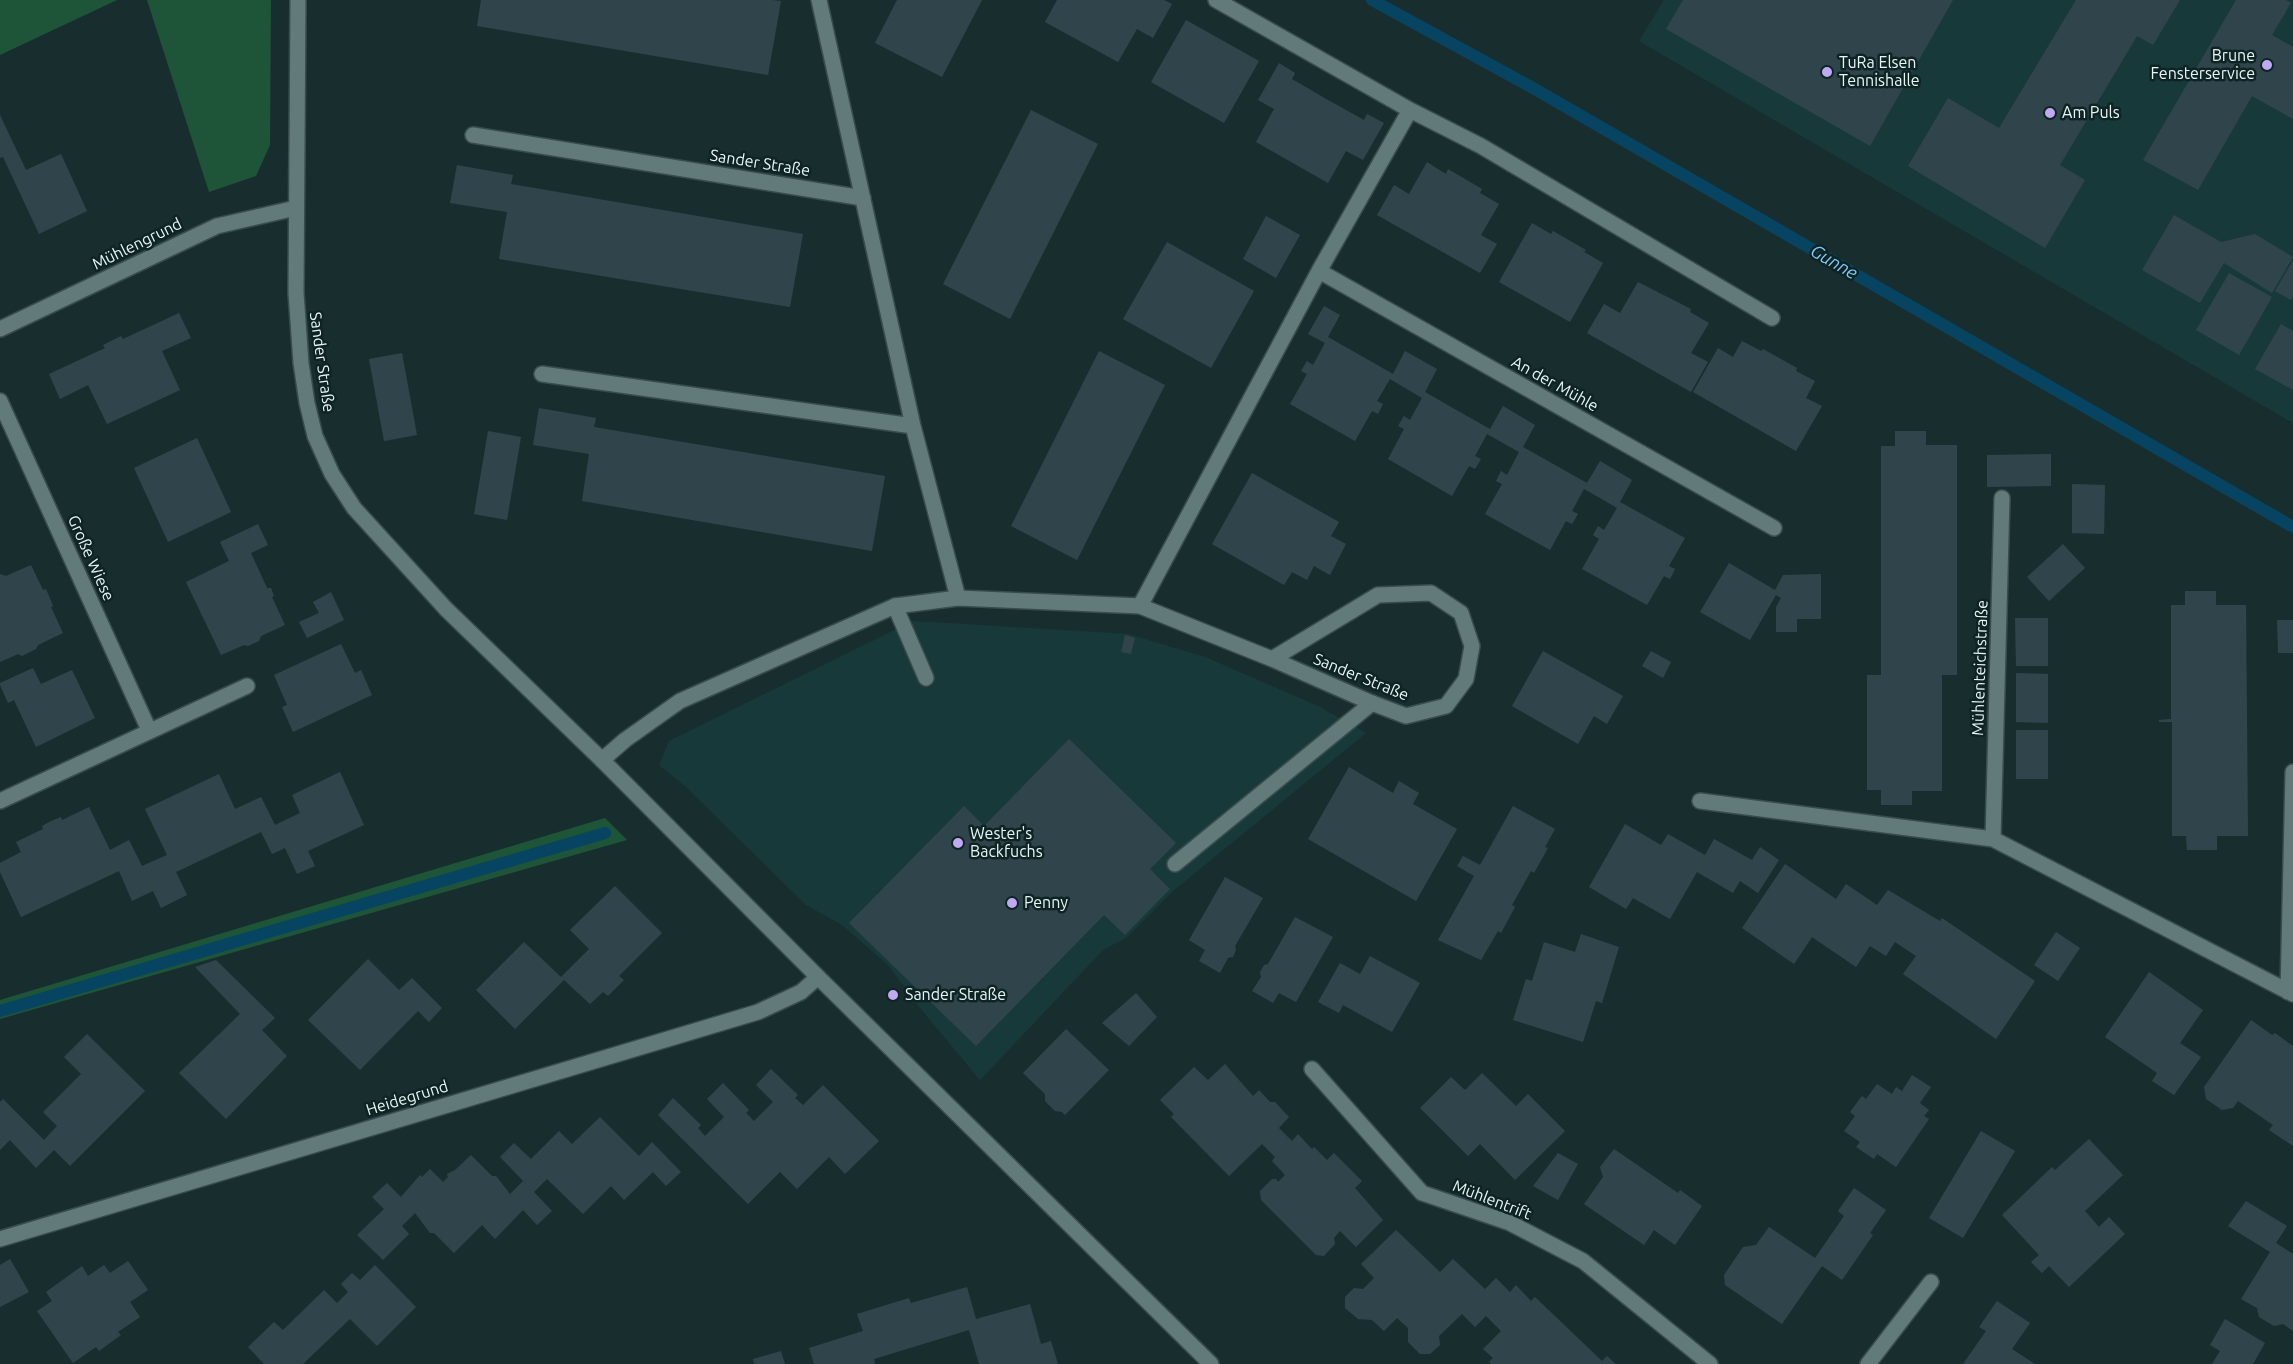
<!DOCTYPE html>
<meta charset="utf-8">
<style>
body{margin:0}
canvas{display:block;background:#182e2e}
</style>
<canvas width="2293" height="1364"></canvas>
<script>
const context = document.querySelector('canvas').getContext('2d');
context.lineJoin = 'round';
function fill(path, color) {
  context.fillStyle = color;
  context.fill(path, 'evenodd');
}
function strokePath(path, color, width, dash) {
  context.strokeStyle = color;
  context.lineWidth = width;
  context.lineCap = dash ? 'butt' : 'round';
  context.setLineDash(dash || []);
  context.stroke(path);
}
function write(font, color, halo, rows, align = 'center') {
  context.font = font + ' Ubuntu,sans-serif';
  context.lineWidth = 5;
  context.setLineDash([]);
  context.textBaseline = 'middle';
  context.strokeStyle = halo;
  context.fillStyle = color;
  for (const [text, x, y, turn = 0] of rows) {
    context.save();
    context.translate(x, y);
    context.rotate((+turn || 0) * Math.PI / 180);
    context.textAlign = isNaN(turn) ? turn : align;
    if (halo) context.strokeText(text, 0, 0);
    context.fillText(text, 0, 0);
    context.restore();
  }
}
const built = new Path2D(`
 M1664,0h629v423l-654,-382z
 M913,621l215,13 77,23 113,49 48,27 -193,158 -47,47 -23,12 -123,130 -60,-72 -32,-43 -46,-40 -36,-20 -121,-119 -26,-21 10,-24z`);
const green = new Path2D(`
 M0,0h117l-117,55z
 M147,0h124l-1,145 -14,31 -47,16z
 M605,818l22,22 -627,179v-19z`);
const stream = new Path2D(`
 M1372,0l161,88 760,439
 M0,1011l605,-178`);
const building = new Path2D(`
 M481,0h291l9,1 -13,74 -291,-49z
 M897,0h85l-40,77 -67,-34z
 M1057,0h107l8,4 -19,34 -16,-9 -19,33 -73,-40z
 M1683,0h270l-83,146 -204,-117z
 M2076,0h104l-27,45 -16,-9 -77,129 25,15 -40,68 -137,-82 40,-68 51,30z
 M2236,0h50l5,3 -19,32 21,12v72l-41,-23 -54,94 -55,-30z
 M1186,20l73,41 -35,62 -73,-41z
 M1279,63l16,10 -3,6 36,21 36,20 3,-6 17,9 -21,37 -17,-9 -18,32 -72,-41 18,-33 -16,-9z
 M1031,110l67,34 -88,175 -67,-35z
 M0,115l26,55 35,-16 26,57 -48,23 -36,-77 -3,1z
 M1427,162l19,12 2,-5 34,20 -2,4 19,11 -18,31 16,9 -17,29 -103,-58 17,-30 15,9z
 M457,165l56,10 -2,9 292,50 -13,73 -291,-48 8,-47 -57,-9z
 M2174,215l47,27 34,-8 38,23 -21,36 -48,-30 -24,40 -58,-33z
 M1266,216l34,19 -24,43 -33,-19z
 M1532,223l19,11 2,-3 33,19 -2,2 19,11 -33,59 -71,-40z
 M1167,242l87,49 -43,77 -88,-49z
 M2293,260v36l-2,4 -16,-9z
 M2229,273l43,24 -33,58 -43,-25z
 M1638,282l53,27 -1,3 19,11 -18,30 17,9 -17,30 -104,-59 17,-29 16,9z
 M1324,306l16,9 -12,22 65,37 12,-23 32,18 -12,23 33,19 32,18 13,-23 32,19 -12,22 64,36 13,-22 32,19 -12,22 65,36 -16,28 6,3 -5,10 -6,-3 -17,29 -65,-36 17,-30 -6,-4 5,-9 6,4 13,-22 -17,-10 -16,-9 -12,22 6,3 -6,10 -6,-3 -16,29 -65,-36 17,-30 -6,-3 5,-10 6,4 12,-23 -32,-18 -12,22 6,3 -6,10 -6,-3 -17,30 -64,-37 16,-30 -6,-3 6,-10 6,4 12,-22 -32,-19 -13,22 6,3 -5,10 -6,-3 -17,30 -65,-37 17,-30 -6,-3 6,-10 6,4 12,-22 -17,-9z
 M179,313l12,25 -29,13 18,39 -73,34 -19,-39 -28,14 -11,-25 56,-26 -2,-3 18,-9 2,3z
 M2281,324l12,7v59l-38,-21z
 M1742,341l19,10 2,-2 34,19 -1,3 19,10 -9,17 16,8 -26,45 -103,-59 25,-44 15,9z
 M1099,351l66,34 -88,175 -66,-34z
 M402,353l15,82 -33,6 -15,-82z
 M539,408l57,10 -2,9 291,49 -13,75 -290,-50 7,-47 -56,-9z
 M488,431l33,6 -14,83 -33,-6z
 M1895,431h31v14h31v230h-15v116h-30v14h-31v-15h-14v-115h14v-229h14z
 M197,438l34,74 -63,30 -34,-74z
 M2051,454v32l-64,1v-32z
 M1252,473l87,49 -8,14 15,8 -16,31 -16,-9 -7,14 -15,-8 -8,13 -72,-41z
 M2072,484l33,1 -1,49 -32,-1z
 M258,524l10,21 -17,8 16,35h4l3,8 -2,1 13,28 -24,11 -2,5 -11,5 -4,-1 -23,10 -35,-73 43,-21 -9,-19z
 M2063,544l22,24 -36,33 -22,-24z
 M1729,563l46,27 8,-15 38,-1v45h-24v13h-21v-25l5,-9 -5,-3 -26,45 -50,-28z
 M31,565l12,25 3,-1 7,17 -2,1 12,26 -25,12 -2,4 -14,7 -4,-2 -18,8v-88l6,2z
 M2185,591h31v14h30l2,231h-31v14h-30l-1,-14h-14v-114h-13v-2l12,-1v-114h14z
 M331,592l13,28 -37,18 -8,-16 20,-9 -6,-11z
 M2015,618h33v48h-32z
 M2277,620h16v33h-15z
 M1125,635l10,3 -4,16 -10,-2z
 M341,644l14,29 6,-3 11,25 -79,37 -11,-25 5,-2 -13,-30z
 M1543,651l80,45 -16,28 -13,-8 -16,28 -66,-38z
 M1651,651l20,11 -8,16 -21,-12z
 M33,668l8,16 31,-14 23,48 -59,29 -22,-47 -6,3 -8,-18v-2z
 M2016,673l32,1v49l-32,-1z
 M2016,730h32v49h-32z
 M1069,739l107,104 -26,26 20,20 -45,46 -21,-20 -128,131 -127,-123 115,-117 20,20z
 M1349,767l44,26 6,-12 20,12 -6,11 44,25 -41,72 -108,-62z
 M340,772l24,53 -56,26 7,15 -18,8 -12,-26 -13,6 -11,-22 -85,40 11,23 -26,13 -8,-17 -21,10 -13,-30 -98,46 -21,-45v-9l21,-11 -5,-10 27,-13 -1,-3 9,-5 10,-4 1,3 27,-13 21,43 19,-10 13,26 25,-11 -22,-46 74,-35 16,35 26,-12 14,28 25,-12 -8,-18z
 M1513,806l42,23 -10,18 3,1 -14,25 -3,-2 -19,34 3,2 -14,26 -3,-2 -17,29 -43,-20 36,-64 -17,-10 6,-10 17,9z
 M1625,824l36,21 7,-11 37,21 9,-16 38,21 8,-13 19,13 -21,33 -18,-12 -7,12 -36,-21 -27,47 -37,-21 -7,11 -37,-22z
 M1785,864l51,35 10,-15 31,21 11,-15 52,31 2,-3 93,63 -39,58 -93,-65 13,-18 -21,-14 -9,14 -16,-10 -14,21 -44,-30 -18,27 -52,-36z
 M1225,877l38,21 -28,48 1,4 -3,7 -5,1 -8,15 -21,-12 6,-11 -16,-10z
 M615,886l47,47 -43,43 5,4 -16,16 -5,-4 -13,12 -26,-24 -49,49 -39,-39 48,-48 37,35 28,-28 -19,-19z
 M1295,917l38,20 -37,65 -17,-9 -6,10 -21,-12 9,-14 -1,-5 4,-7 4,-1z
 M2056,932l24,16 -22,33 -24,-16z
 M1581,934l38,13 -17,56 -6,-2 -13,41 -70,-22 13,-41 6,2 12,-39 31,10z
 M1370,956l50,27 -28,49 -49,-27 -4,8 -21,-11 22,-39 20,11z
 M368,959l31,31 13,-12 30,30 -13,14 -11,-11 -58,59 -52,-50z
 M216,960l59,58 -13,12 25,26 -61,63 -47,-46 61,-59 -45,-47z
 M2149,972l54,38 -23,33 21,14 -27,38 -22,-14 5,-8 -52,-36z
 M1136,993l21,24 -28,29 -27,-23z
 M2251,1020l21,15 3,-2 18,13v100l-24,-16 4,-5 -35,-24 -5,7 -11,2 -16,-11 -2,-12z
 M1066,1029l43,41 -44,45 -3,-3 -7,-1 -10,-10v-7l-22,-21z
 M87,1034l58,57 -75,75 -16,-16 -18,18 -26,-28 -10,10v-48l3,-3 41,41 13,-14 -14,-14 38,-38 -17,-17z
 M1225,1064l28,32 6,-6 11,12h5l14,15 -10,11 13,13 6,-7 14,15 2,-2 13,13 7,-7 28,28 -7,7 28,32 -27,27 -16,-16 -6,7 1,6 -11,12 -8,-1 -55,-55 -1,-9 12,-12h4l2,3 7,-7 -13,-14 3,-4 -13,-13 -33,32 -58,-59 3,-3 -14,-14 34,-33 14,13z
 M771,1069l27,26 -3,3 8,7 20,-20 56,56 -34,33 -16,-17 -32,32 -17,-17 -32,32 -90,-89 15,-17 28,27 -3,3 7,8 19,-19 -17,-18 16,-16 26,27 -3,3 8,8 19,-19 -17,-17z
 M1482,1073l34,33 12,-12 37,37 -50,49 -35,-36 -12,12 -48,-48 31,-31 14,13z
 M1912,1075l19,12 -11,16 9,7 -5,6 5,3 -33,48 -19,-13 -3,5 -18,-12 4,-5 -16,-11 11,-15 -5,-4 12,-16 4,3 11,-15 15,10 4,-7 6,4z
 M600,1117l39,39 13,-14 29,30 -15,14 -13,-14 -29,28 -13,-14 -28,28 -36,-35 -13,13 18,19 -15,14 -14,-15 -28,29 -13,-14 -28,28 -20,-20h-4l-15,-20 -13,13 7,8 -26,26 -26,-25 27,-26 -12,-12 15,-14 14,14 19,-22 2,2 8,-8 13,13 5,-5 -1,-3 8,-4 16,-15 21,21h4l14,18 13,-13 7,7 -30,-31 14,-14 17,16 28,-28 13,13z
 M1981,1131l34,20 -52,87 -34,-20z
 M2089,1139l34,36 -38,36 14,16 10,-10 16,17 -56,53 -20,-21 -7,7 -11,-11 8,-7 -37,-40 50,-48 3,3z
 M1614,1149l64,44 2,-3 22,16 -27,39 -21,-15 -10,15 -60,-41 19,-27 -3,-10z
 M1558,1153l20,11 -20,36 -25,-14z
 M1854,1188l32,22 -16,23 3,2 -31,45 -20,-14 -40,58 -57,-39 -1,-10 19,-28 13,-2 13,-18 46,31 29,-42 -6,-5z
 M2246,1201l41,25 -11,17 17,11v77l-10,-7 -9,2 -15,-9 -2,-9 -16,-9 29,-47 -42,-26z
 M1396,1230l44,42 13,-13 32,30 11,-11 14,14 6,-7 15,16 4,-4 67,64 5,-5 9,8h-125l-2,-2 4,-4 -10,-9 18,-18 -15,-15 -11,11 -13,-13 -23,22 1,9 -10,9h-10l-12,-12v-14l-11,-10 -13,13 -12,-11 -14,-1 -13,-11v-11l9,-9 9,1 11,-11 -13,-14z
 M10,1259l19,33 -29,15v-42z
 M128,1261l20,29 -18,12 10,15 -22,15 3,3 -22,16 -3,-4 -23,16 -36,-52 15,-10 -6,-9 36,-26 6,10 16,-11 6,8z
 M375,1265l41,42 -39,39 -27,-27 -47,45h-39l-16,-17 26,-25 9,8 41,-40 13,13 11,-11 -7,-8 11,-11 8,7z
 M967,1287l9,32 54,-15 11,40 10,-3 7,23h-79l-10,-34 -95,29 1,5h-61l-5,-16 54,-17 -6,-17 52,-16 2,5z
 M1997,1301l33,22 -18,26 23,15h-72l23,-33 -7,-4z
 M2225,1319l40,24 -12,21h-41l8,-13 -10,-6z
 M781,1351l4,13h-31l-1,-5z`);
const lane = new Path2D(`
 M895,606l31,72
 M1175,864l197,-161`);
const street = new Path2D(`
 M819,0l94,426 45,172
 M1216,0l194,110 71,36 291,172
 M473,135l390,63
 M1319,271l455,257
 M0,329l217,-103 79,-18
 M542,374l371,52
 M0,401l149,329
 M1140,606l179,-335 91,-161
 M602,760l23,-20 55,-39 215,-95 63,-8 182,8 132,53 100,44 34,13 40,-10 20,-27 6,-33 -11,-33 -30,-20 -53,2 -106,64
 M0,801l247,-115
 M1700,801l293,38 300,155
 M1993,839l9,-341
 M2288,992l5,-220
 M1312,1069l110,124 88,30 73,38 127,103
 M0,1239l758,-227 43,-20 17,-15
 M1868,1364l63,-82`);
const secondary = new Path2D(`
 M298,0l-2,293 5,70 6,40 8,33 17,38 22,34 92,101 156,151 216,217 393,387`);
const markers = [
 [2267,65,6,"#c0a8f3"],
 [1827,72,6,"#c0a8f3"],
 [2050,113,6,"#c0a8f3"],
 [958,843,6,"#c0a8f3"],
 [1012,903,6,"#c0a8f3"],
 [893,995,6,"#c0a8f3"]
];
const poiNames = [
 ["Brune",2255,56,"right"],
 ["Fensterservice",2255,74,"right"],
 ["TuRa Elsen",1839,63],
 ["Tennishalle",1839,81],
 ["Am Puls",2062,113],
 ["Wester's",970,834],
 ["Backfuchs",970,852],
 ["Penny",1024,903],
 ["Sander Straße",905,995]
];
const streetNames = [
 ["Sander Straße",760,163,9],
 ["Mühlengrund",137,244,-26],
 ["Sander Straße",322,362,82],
 ["An der Mühle",1555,384,29],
 ["Große Wiese",91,558,66],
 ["Mühlenteichstraße",1980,668,-88],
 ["Sander Straße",1361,677,22],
 ["Heidegrund",407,1098,-17],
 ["Mühlentrift",1492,1200,21]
];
const waterNames = [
 ["Gunne",1834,262,30]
];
fill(built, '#183939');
fill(green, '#1e5437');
strokePath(stream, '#064462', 12);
fill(building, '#30454b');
strokePath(lane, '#394c4c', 18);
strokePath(street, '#394c4c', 18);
strokePath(secondary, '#394c4c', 18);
strokePath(lane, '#627a7a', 15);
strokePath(street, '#627a7a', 15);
strokePath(secondary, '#627a7a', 15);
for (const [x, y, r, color] of markers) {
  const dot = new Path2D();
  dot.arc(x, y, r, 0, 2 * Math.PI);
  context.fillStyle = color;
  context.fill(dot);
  strokePath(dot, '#0e2424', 2);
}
write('16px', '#e8f5f5', '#0e2424', poiNames, 'left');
write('16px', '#e8f5f5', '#0e2424', streetNames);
write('italic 18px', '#80cbfb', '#0e2424', waterNames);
</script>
